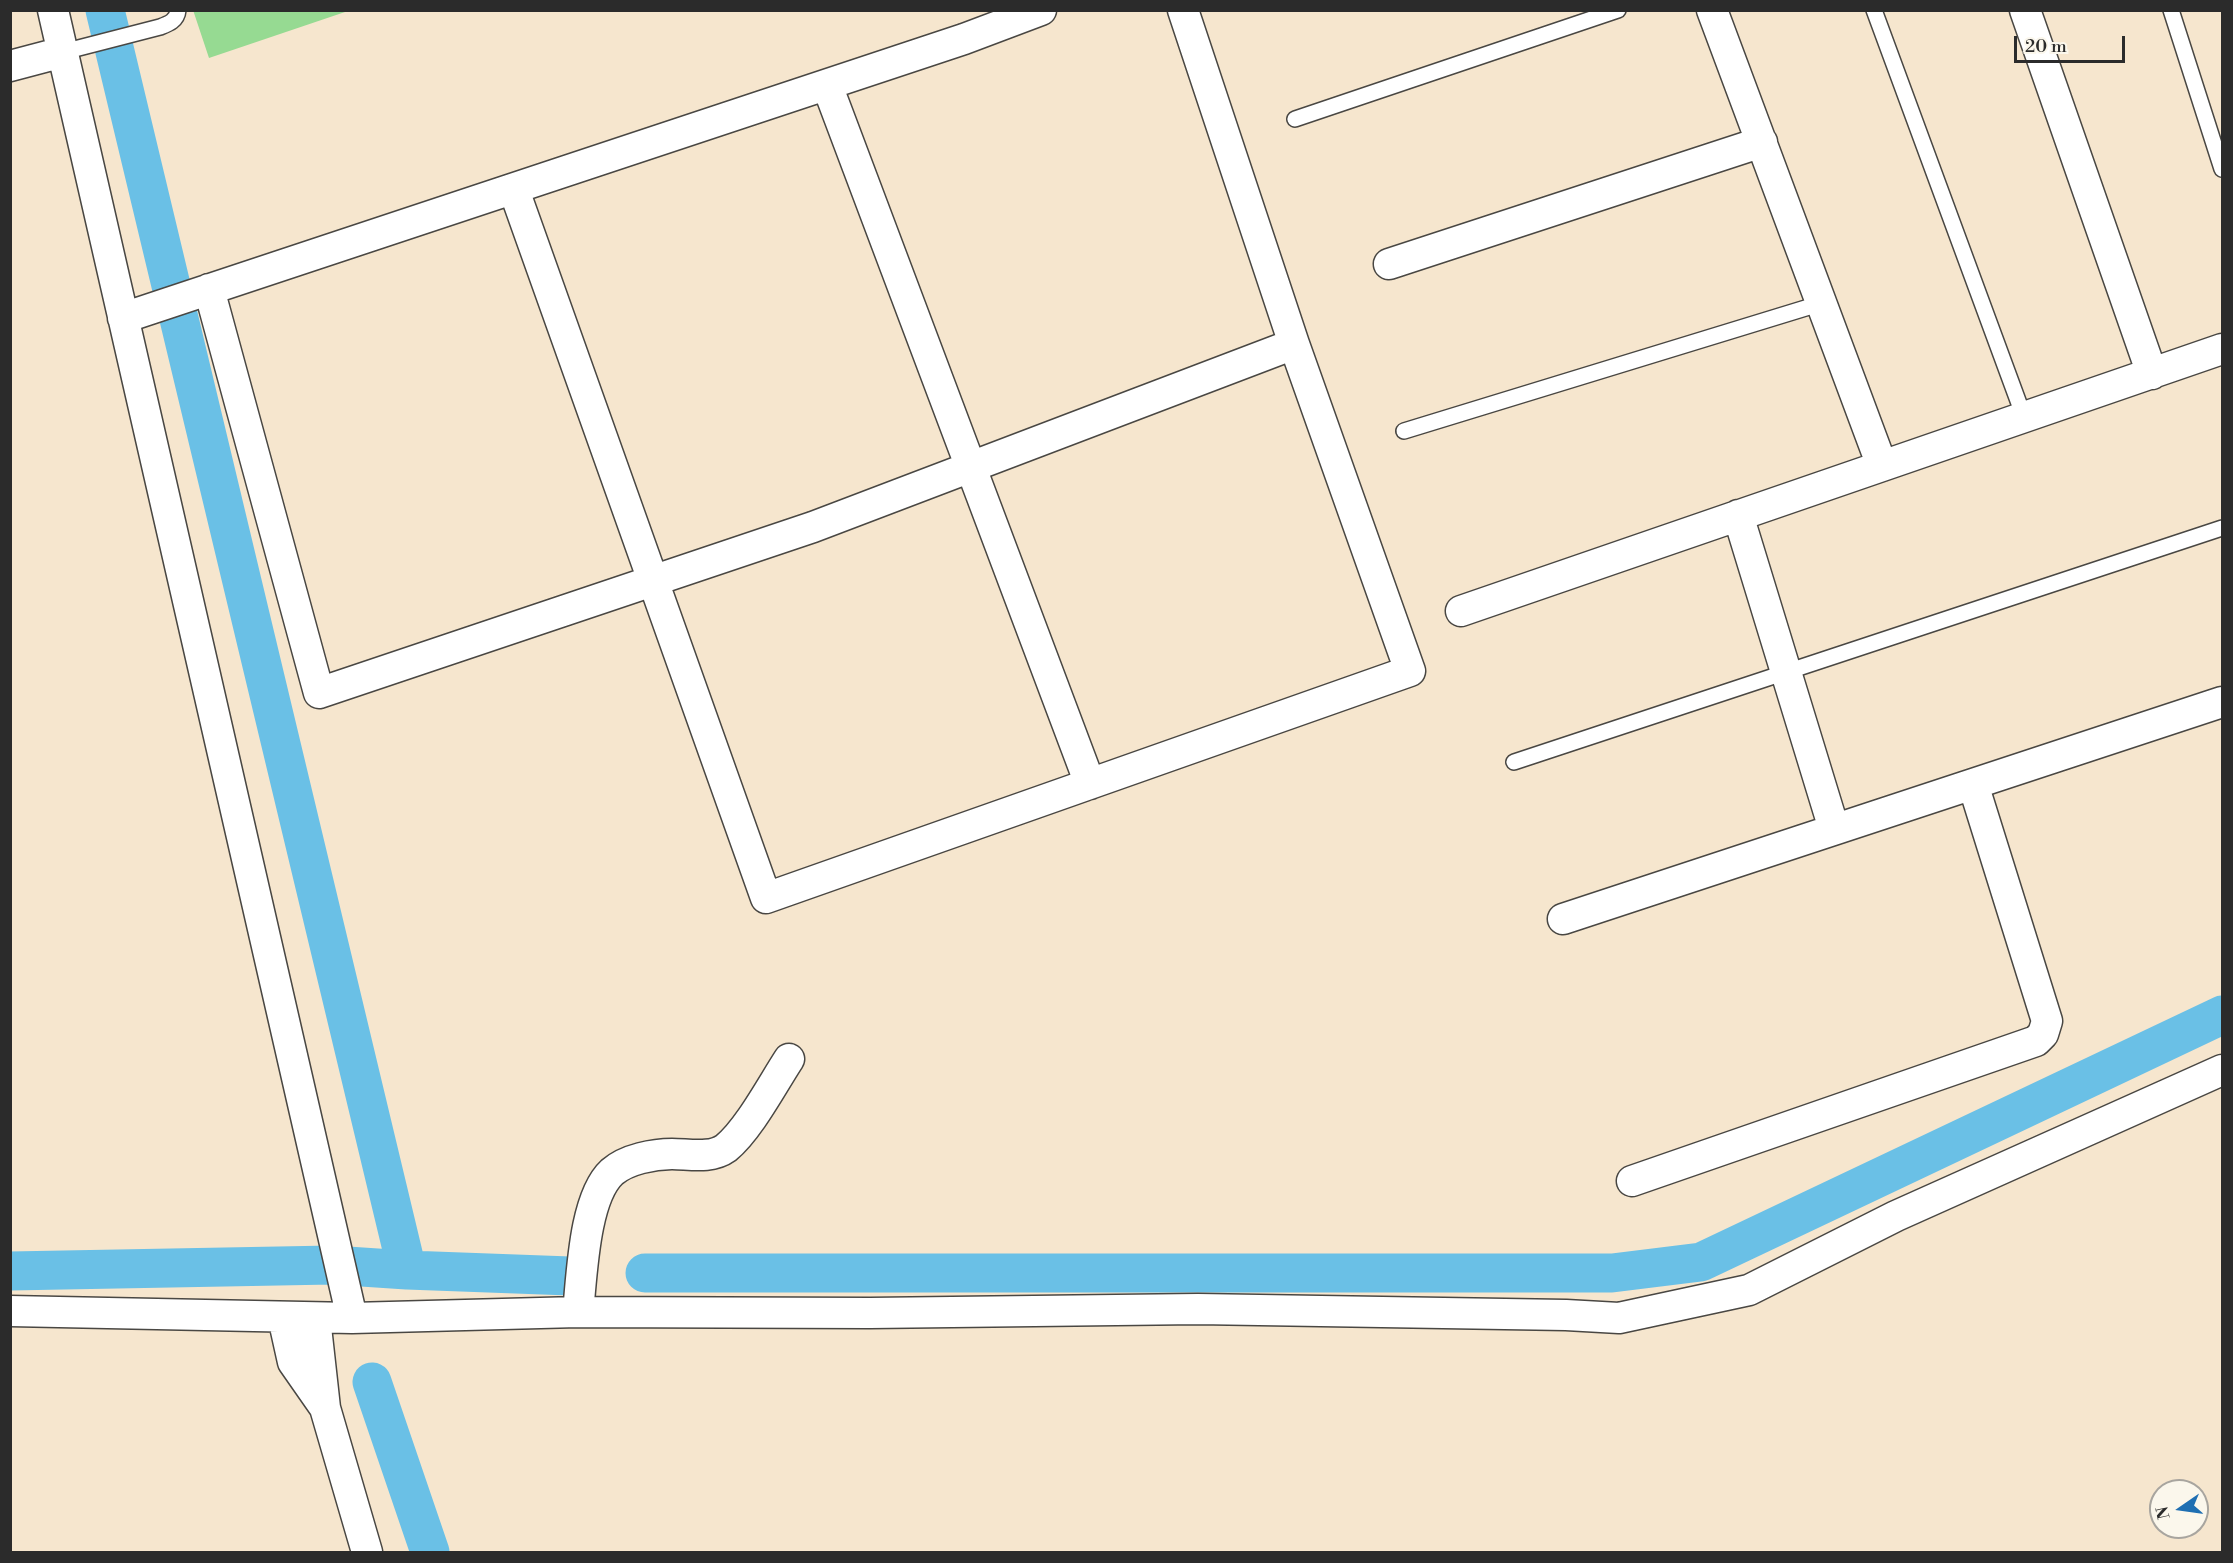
<!DOCTYPE html>
<style>
body{margin:0}
#map{position:relative;width:2233px;height:1563px;overflow:hidden;background:#f6e6ce;font-family:"Libre Bodoni",serif}
canvas{display:block}
.frame{position:absolute;inset:0;border:12px solid #2b2b2b;pointer-events:none}
.north{position:absolute;left:2149px;top:1479px;width:60px;height:60px;box-sizing:border-box;background:#fbf7ec;border:2px solid #a8a59f;border-radius:50%;rotate:257deg;font-size:16px;font-weight:700;line-height:24px;text-align:center;color:#2b2b2b}
.north::after{content:'';display:block;margin:auto;width:21px;height:27px;background:#1f6fb2;clip-path:polygon(50% 0,100% 100%,50% 72%,0 100%)}
.scale{position:absolute;left:2014px;top:36px;width:111px;height:27px;box-sizing:border-box;border:3px solid #2b2b2b;border-top:0;padding-left:8px;font-size:18px;line-height:21px;white-space:nowrap;color:#2b2b2b;-webkit-text-stroke:4px #fbf7ec;paint-order:stroke}
</style>
<div id="map">
<canvas width="2233" height="1563"></canvas>
<div class="frame"></div>
<div class="north">N</div>
<div class="scale">20 m</div>
</div>
<script>
const context = document.querySelector('canvas').getContext('2d');
context.lineJoin = 'round';
function fill(path, color) {
  context.fillStyle = color;
  context.fill(path, 'evenodd');
}
function strokePath(path, color, width, dash) {
  context.strokeStyle = color;
  context.lineWidth = width;
  context.lineCap = dash ? 'butt' : 'round';
  context.setLineDash(dash || []);
  context.stroke(path);
}
const green = new Path2D(`
 M193,10h155v1l-139,47z`);
const canal = new Path2D(`
 M105,10l302,1260
 M10,1271l322,-6 75,5 163,6
 M645,1273h967l89,-11 521,-247
 M372,1382l58,170`);
const service = new Path2D(`
 M1874,10l150,407
 M2171,10l51,159
 M63,52l97,-25c8,-3 17,-6 18,-17
 M1295,119l323,-109
 M1404,431l418,-128
 M1514,762l708,-234`);
const minor = new Path2D(`
 M53,10l299,1308
 M1712,10l170,456
 M2025,10l127,364
 M10,66l53,-14
 M827,85l263,699
 M514,190l252,708 644,-227 -116,-327 -111,-334
 M1389,264l373,-122
 M209,289l110,404 494,-166 481,-183
 M123,318l841,-279 77,-29
 M1738,515l96,314
 M1461,611l761,-262
 M1563,919l659,-217
 M1632,1181l404,-140 7,-7 4,-13 -74,-237
 M10,1311l342,7 226,-6 292,1 328,-4 368,6 53,3 130,-28 147,-74 326,-146
 M578,1312c4,-37 6,-114 34,-140 15,-13 42,-18 60,-18 17,0 39,5 54,-6 23,-19 46,-63 63,-89
 M283,1317l10,45 30,43
 M315,1318l10,90 42,144`);
fill(green, '#96da92');
strokePath(canal, '#6ac0e6', 39);
strokePath(service, '#494743', 18);
strokePath(minor, '#494743', 33);
strokePath(service, '#fff', 15);
strokePath(minor, '#fff', 30);
</script>
